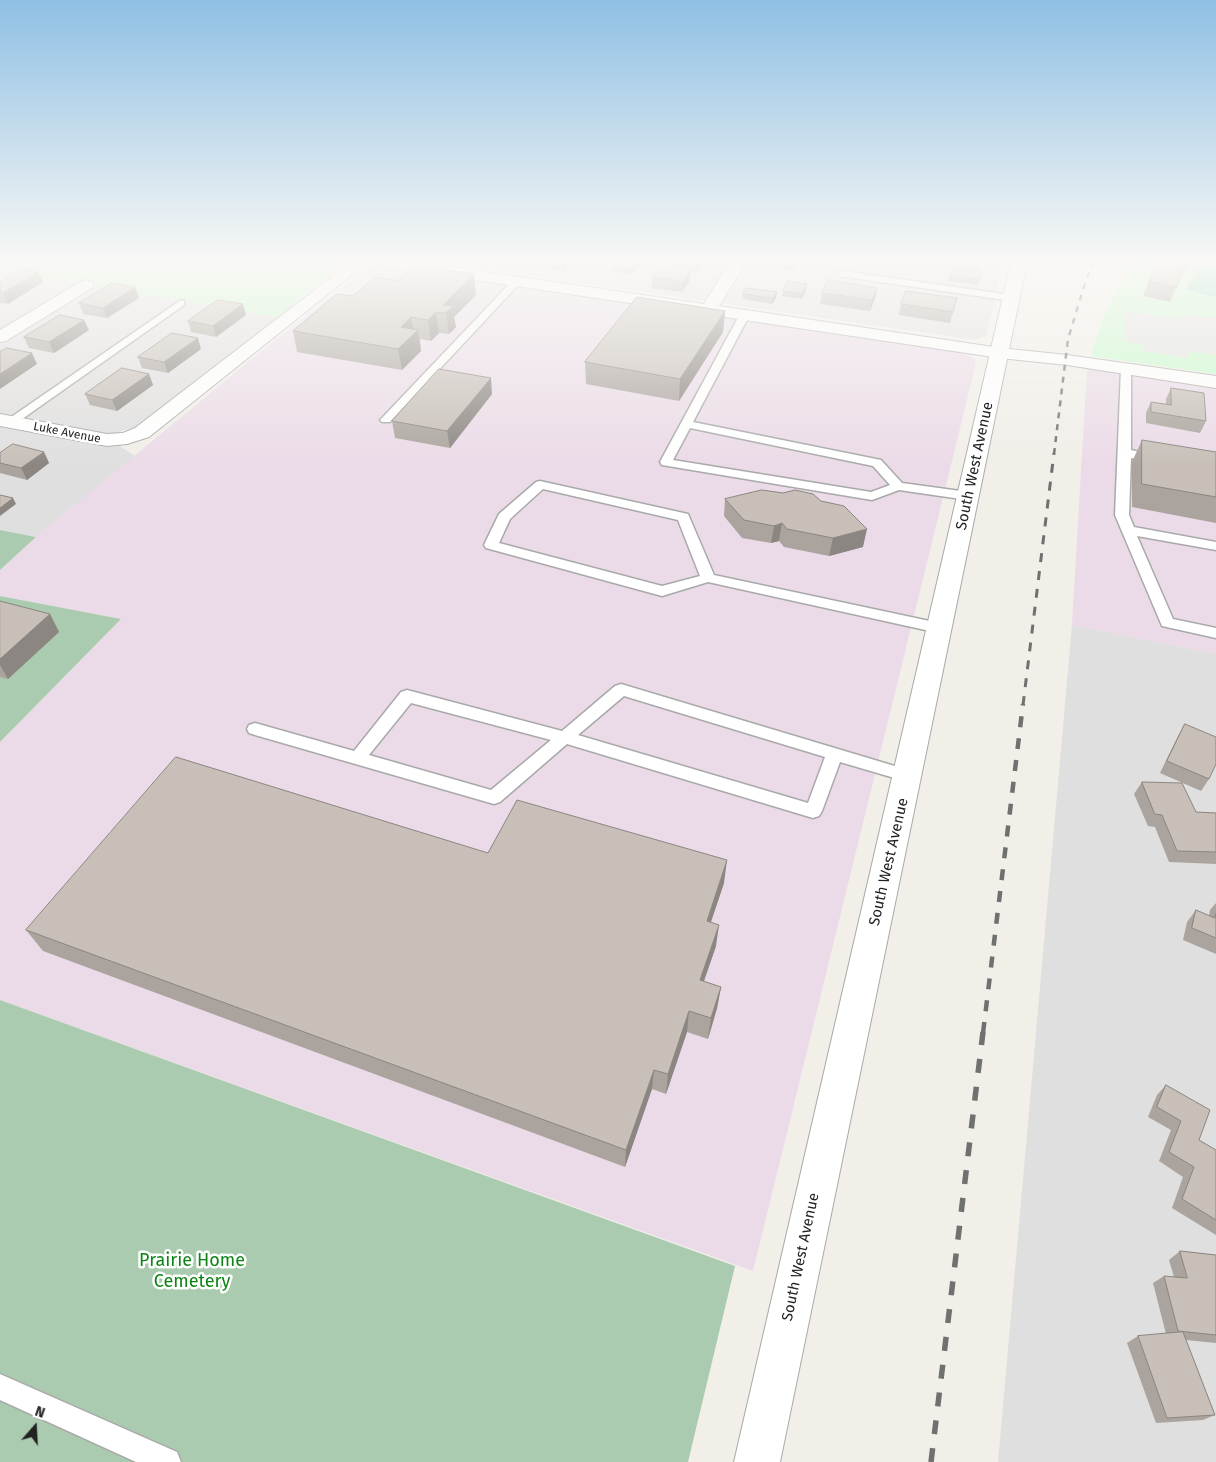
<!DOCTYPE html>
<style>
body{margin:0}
#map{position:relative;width:1216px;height:1462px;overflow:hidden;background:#f2efe9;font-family:"Fira Sans",sans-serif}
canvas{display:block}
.north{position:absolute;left:10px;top:1402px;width:50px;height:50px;-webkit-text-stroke:4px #fff;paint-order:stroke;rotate:19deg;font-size:14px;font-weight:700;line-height:20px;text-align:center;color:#222}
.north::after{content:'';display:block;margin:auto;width:18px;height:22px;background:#222;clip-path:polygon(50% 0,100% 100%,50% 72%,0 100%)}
</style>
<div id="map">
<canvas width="1216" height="1462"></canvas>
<div class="north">N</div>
</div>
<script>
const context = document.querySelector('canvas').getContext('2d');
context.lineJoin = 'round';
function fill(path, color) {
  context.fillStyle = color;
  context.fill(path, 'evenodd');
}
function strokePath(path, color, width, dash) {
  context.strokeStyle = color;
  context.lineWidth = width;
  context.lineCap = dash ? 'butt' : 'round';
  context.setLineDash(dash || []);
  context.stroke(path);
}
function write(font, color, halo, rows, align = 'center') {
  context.font = font + ' "Fira Sans",sans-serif';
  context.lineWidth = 5;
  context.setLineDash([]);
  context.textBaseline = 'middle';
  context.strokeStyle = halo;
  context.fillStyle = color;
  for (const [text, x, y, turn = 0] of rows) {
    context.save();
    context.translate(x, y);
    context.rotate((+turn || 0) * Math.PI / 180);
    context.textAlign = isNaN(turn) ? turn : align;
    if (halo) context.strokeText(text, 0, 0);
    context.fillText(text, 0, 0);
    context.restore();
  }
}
const residential = new Path2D(`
 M435,262h569l-18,74 -10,4z
 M0,269l278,48 -128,101 -14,9 -15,4v16l14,9 -99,81 -36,-7z
 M1072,625l144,29v808h-218z`);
const industrial = new Path2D(`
 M378,265l574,85 22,8 2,5 -223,908 -753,-271v-258l121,-123 -121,-23v-26l36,-33 230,-190 95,-74 10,-7z
 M1087,368l129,19v267l-144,-29z`);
const cemetery = new Path2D(`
 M0,530l36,7 -36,33z
 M0,596l121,23 -121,123z
 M0,1000l735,266 -47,196h-688z`);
const park = new Path2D(`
 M0,262h344l-66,55 -278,-48z
 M1132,262h84v112l-125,-18 14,-43z`);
const pitch = new Path2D(`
 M1201,262h15v35l-30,-7z`);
const parking = new Path2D(`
 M1124,311l57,8 -1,-5 36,4v37l-28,-4 1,7 -46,-7v-7l-18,-2z`);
const service = new Path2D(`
 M842,271l170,24 5,3 -5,3 -173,-25v-4z
 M518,277l3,1v4l-131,140h-8l-2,-2 2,-2 133,-140z
 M181,300l3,1v4l-169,119h-8l-2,-2 2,-2z
 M745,311l5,3 -57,108 188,38 21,23 66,9 5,1 1,3 -1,3 -5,1 -69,-10 -27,10 -210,-35 -2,-3 80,-148zM690,428l183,38 17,19 -19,7 -198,-32z
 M1126,366l5,3v81l9,2 2,3 -6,4 -5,-1 -2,57 5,12 82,15v8l-79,-14 36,83 43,9v10l-54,-12 -47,-111 6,-146z
 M540,481l148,33 26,61 225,48 5,2 2,3 -2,3 -5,2 -231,-51 -46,14 -176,-48 -2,-3 15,-31 37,-32zM543,489l135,31 22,56 -38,10 -163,-43 11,-24z
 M621,684l287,86 6,1 2,5 -2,5 -6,1 -68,-20 -18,49 -3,5 -6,2 -246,-74 -67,58 -6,2 -239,-69 -6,-2 -2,-4 2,-4 6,-2 99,28 47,-59 6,-2 155,41 53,-45zM624,696l201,61 -17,46 -230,-68zM411,703l140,37 -60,50 -122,-35z
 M0,1374l177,78 4,10h-45l-136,-62z`);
const minor = new Path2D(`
 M351,262h17l-219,175 -22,7 -20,2 -107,-20v-12l107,20 16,-1 12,-5z
 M380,262h38l286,42 26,-42h16l-27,44 281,42 67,7 149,21v12l-149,-23 -67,-7 -612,-91 -6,-2z
 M86,280l6,2 2,3 -2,3 -86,53 -6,1v-12l80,-48z`);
const tertiary = new Path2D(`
 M1011,262h16l-247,1200h-46z`);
const railFar3 = new Path2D(`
 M1054,454l14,-115 18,-59 8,-18`);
const railFar2 = new Path2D(`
 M1023,705l31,-252`);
const railFar1 = new Path2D(`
 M983,1033l40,-329`);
const rail = new Path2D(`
 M931,1462l52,-430`);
const wall = new Path2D(`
 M546,262h40l-4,5 -14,-2 -4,6 -18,-3z
 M618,262h33l-5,6 -9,-1v1l-6,7 -18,-3v-5z
 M662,262h42l-8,11 -6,-1v8l-8,12 -30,-4v-11l24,-10v-1l-14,-2z
 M764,262h35l-6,8 -30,-5z
 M941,262h40l-2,8 -38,-5z
 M1157,262h32l-3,5 -5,8 -11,27 -27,-6z
 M981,272l-3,13 -30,-4 2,-6z
 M0,282h43l-35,22 -8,-1z
 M877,288l-2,10 -5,13 -50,-7 2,-11z
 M806,289l-4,10 -20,-3 1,-5z
 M743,294l33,4 -4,6 -30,-5z
 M476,295l-22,22 2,10 -7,7 -10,-1 -8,8 -11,-2 1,12 -19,19 -105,-18 -4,-21 60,-35z
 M139,298l-32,20 -24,-4 -4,-11z
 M901,304l53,5 -4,14 -51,-8z
 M725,311l-2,21 -44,69 -93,-17 -1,-22z
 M246,315l-30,22 -25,-5 -3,-11z
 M89,330l-35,23 -25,-5 -5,-11z
 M201,349l-33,24 -26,-5 -4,-11z
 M149,374l4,11 -36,26 -27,-6 -5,-11z
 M1171,388l35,33 -6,12 -54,-10v-10l5,-11 15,2v-5z
 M492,394l-42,54 -55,-10 -3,-17z
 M1142,440l74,12v71l-84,-16v-45z
 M44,452l5,11 -22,17 -27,-7v-20z
 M725,499l138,48 -34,9 -45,-9 -5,-6 -8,2 -29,-5 -18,-22z
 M0,601l50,13 9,18 -51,47 -8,-2z
 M1185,724l24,55 -8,12 -41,-18 18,-37z
 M1142,782l54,30 20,1v51l-47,-2 -14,-35 -7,-1 -14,-32z
 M488,853l236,30 -13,39 5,24 -12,35 17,6 -4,21 -9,31 -21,-7 -21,62 -14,-5 -27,78 -582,-216 -17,-21z
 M1216,903v51l-33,-14 4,-18 9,-12 13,6 1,-6z
 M1166,1085l33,55 17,10v85l-44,-27 11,-31 -24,-16 12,-31 -23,-13 9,-22z
 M1180,1251l36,4v88l-30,-3 29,75 -12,5 -47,3 -29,-80 11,-7 28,-2 -13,-51 11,-7 10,1 -5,-17z`);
const shadedWall = new Path2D(`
 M564,262h4v3l-4,6z
 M582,262h4l-4,5z
 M647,262h4l-5,6v-5z
 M697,262h7l-8,11z
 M796,262h3l-6,8 1,-5z
 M1185,262h4l-3,5 -6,9z
 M637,263v5l-6,7v-5z
 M691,269l-1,11 -8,12 1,-10z
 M38,272l5,10 -35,22 -5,-11z
 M474,274l2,21 -22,22 2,10 -7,7 -3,-21 -3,-8z
 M807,284l-1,5 -4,10v-5z
 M135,287l4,11 -32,20 -4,-10z
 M877,288l-2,10 -5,13 2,-11z
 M777,292l-1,6 -4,6 1,-6z
 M243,304l3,11 -30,22 -3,-11z
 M725,311l-2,21 -44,69 1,-22z
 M436,312l3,21 -8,8 -3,-21z
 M411,317l3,17 4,-4 3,21 -19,19 -4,-21 3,-22z
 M84,320l5,10 -35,23 -5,-11z
 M198,338l3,11 -33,24 -4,-11z
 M32,353l5,11 -37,25v-15z
 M149,374l4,11 -36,26 -5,-11z
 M491,378l1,16 -42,54 -3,-17z
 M44,452l5,11 -22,17 -6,-12z
 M13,498l3,6 -16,12v-8z
 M782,523l-3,18 -8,2 3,-17z
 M867,529l-4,18 -34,9 4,-18z
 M50,614l9,18 -51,47 -8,-14v-6z
 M727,860l-3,23 -20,59 3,-21z
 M719,925l-3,21 -19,55 3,-21z
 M721,987l-4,21 -9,31 3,-21z
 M689,1011l-2,21 -21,62 2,-20z
 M654,1070l-2,19 -27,78 1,-17z`);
const building = new Path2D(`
 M618,262h12l7,1 -6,7 -18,-3z
 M774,262h22l-2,3z
 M958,262h23l-1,3z
 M1157,262h29l-9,25 -28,-6z
 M415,265l59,9 -31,31 10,1 -7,7 -10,-1 -8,8 -17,-3 -10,10 17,3 -20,19 -105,-18 44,-37 16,2 22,-19 23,4z
 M672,267l19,2 -8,13 -31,-5 6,-8 11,2z
 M952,268l29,4 -2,8 -29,-5z
 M21,269l17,3 -35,21h-3v-11z
 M828,280l49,8 -5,12 -50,-7z
 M788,281l19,3 -5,10 -19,-3z
 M112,283l23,4 -32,21 -24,-5z
 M746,288l31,4 -4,6 -30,-4z
 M906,291l51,7 -4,14 -52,-8z
 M637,297l88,14 -45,68 -95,-17z
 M218,300l25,4 -30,22 -25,-5z
 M60,315l24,5 -35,22 -25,-5z
 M172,333l26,5 -34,24 -26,-5z
 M7,348l25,5 -32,21v-22z
 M122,368l27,6 -37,26 -27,-6z
 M439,369l52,9 -44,53 -55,-10z
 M1171,388l33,5 2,28 -55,-9v-10l20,3z
 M1142,440l74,12v45l-74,-13z
 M13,444l31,8 -23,16 -21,-5v-10z
 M762,490l21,3 12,-3 18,4 8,7 23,5 23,23 -34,9 -46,-9 -5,-6 -8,3 -30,-6 -19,-21z
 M0,495l13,3 -13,10z
 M0,601l50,13 -50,45z
 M1185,724l31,13v27l-7,15 -42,-18z
 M176,757l312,96 29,-53 210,60 -20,61 12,4 -19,55 21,7 -10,31 -22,-7 -21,63 -14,-4 -28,80 -600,-220z
 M1142,782l40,1 14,29 20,1v39l-39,-1 -15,-36 -7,-1z
 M1196,910l19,8 1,-5v25l-24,-10z
 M1166,1085l44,25 -11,30 17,10v70l-34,-21 12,-32 -25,-15 12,-31 -24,-14z
 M1180,1251l36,4v80l-38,-4 -14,-55 23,2z
 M1183,1332l32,83 -48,3 -29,-82z`);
const farStreetnames = [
 ["Luke Avenue",67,433,11]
];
const streetNames = [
 ["South West Avenue",975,466,-78],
 ["South West Avenue",889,862,-77],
 ["South West Avenue",801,1257,-78]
];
const nearParknames = [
 ["Prairie Home",192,1261],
 ["Cemetery",192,1282]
];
fill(residential, '#e0dfdf');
fill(industrial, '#ebdbe8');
fill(cemetery, '#aacbaf');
fill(park, '#c8facc');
fill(pitch, '#88e0be');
fill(parking, '#e2e2e2');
strokePath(service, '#a9a9a9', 3);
strokePath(minor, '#a9a9a9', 2);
strokePath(tertiary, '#a9a9a9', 2);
fill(service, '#fff');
fill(minor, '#fff');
fill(tertiary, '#fff');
strokePath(railFar3, '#707070', 2.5, [6, 6]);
strokePath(railFar2, '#707070', 3, [9, 9]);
strokePath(railFar1, '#707070', 4.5, [11, 11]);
strokePath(rail, '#707070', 5.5, [14, 14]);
fill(wall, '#aba49e');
fill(shadedWall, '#8b8681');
fill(building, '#c7bfb8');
strokePath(building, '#8b8681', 1);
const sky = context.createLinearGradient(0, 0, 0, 466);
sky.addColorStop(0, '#8fc0e4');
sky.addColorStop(0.56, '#f9f8f5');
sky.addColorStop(1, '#f9f8f500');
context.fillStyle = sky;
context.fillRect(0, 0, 1216, 466);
write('12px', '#222', '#fff', farStreetnames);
write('15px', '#222', '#fff', streetNames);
write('18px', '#0c8416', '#fff', nearParknames);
</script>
